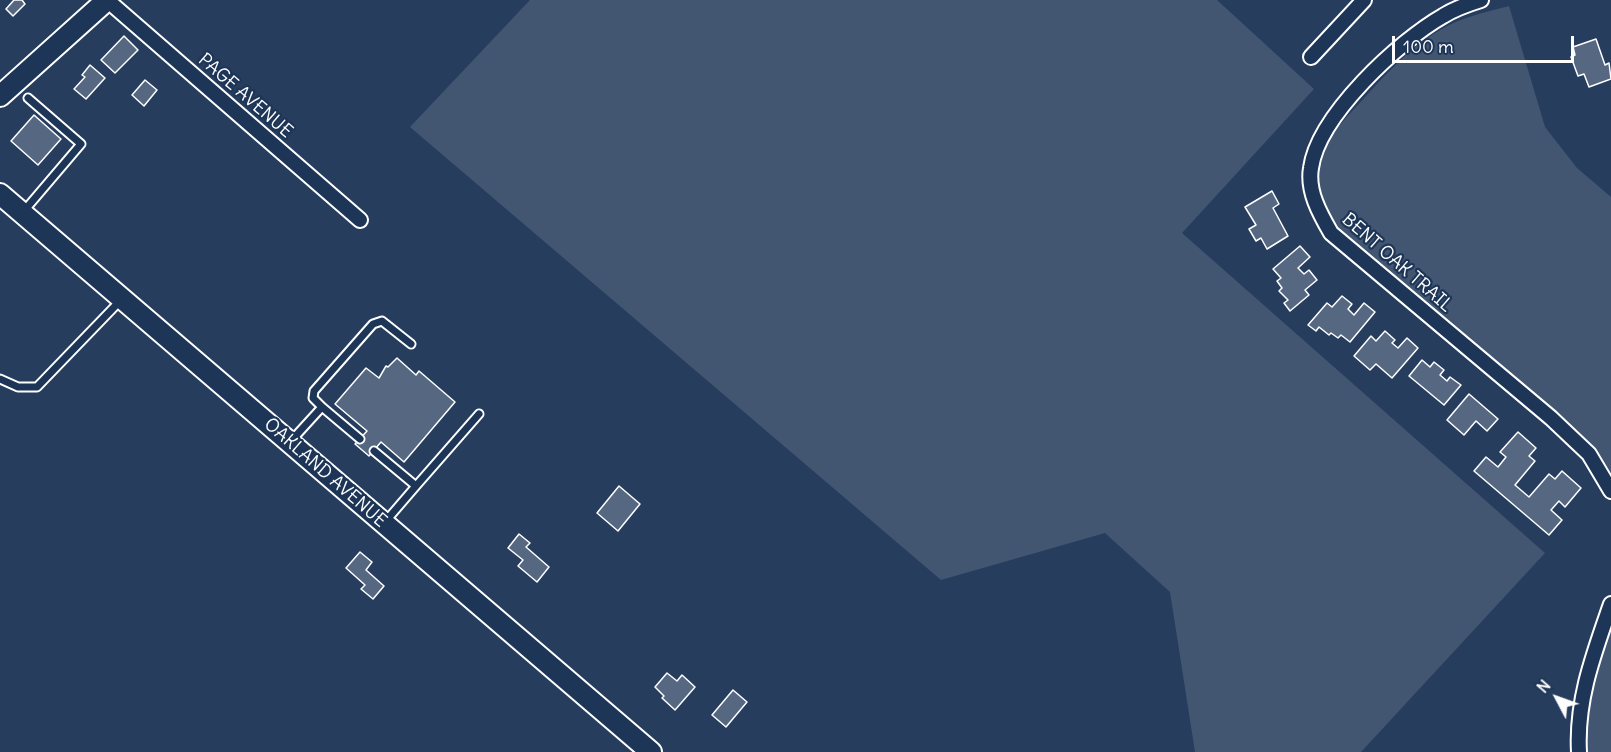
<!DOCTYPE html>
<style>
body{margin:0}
#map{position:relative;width:1611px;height:752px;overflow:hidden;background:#263d5e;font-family:Delius,sans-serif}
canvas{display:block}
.north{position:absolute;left:1527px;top:668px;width:60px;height:60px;-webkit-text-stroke:4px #1d3557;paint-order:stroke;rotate:311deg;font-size:16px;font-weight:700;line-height:24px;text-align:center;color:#fff}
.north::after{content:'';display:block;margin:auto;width:21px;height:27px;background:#fff;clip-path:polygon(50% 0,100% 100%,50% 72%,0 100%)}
.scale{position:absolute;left:1392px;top:36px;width:182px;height:27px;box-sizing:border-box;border:3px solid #fff;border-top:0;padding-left:8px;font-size:18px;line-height:21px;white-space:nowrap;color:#fff;-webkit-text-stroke:4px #1d3557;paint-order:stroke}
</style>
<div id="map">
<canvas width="1611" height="752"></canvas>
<div class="north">N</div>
<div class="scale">100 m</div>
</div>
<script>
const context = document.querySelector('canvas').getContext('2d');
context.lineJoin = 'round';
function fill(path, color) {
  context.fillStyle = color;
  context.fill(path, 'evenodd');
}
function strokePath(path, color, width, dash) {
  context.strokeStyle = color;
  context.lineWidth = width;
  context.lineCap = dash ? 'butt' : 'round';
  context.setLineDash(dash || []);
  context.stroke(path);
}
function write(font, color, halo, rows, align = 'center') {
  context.font = font + ' Delius,sans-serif';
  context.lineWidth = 4.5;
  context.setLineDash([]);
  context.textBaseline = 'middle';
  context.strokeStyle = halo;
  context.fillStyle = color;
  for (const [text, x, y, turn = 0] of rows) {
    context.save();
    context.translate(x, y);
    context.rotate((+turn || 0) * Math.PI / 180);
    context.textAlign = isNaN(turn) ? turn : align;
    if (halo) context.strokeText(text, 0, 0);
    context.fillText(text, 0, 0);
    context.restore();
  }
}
const green = new Path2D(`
 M530,0h687l97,89 -132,144 363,320 -184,199h-166l-25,-160 -65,-59 -164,47 -531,-453z
 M1509,6l36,121 32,41 34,29v278l-17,-25 -13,-15 -244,-206c-12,-18 -22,-39 -19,-60 1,-7 4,-16 7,-22 7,-15 20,-28 31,-40 26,-28 51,-58 84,-77 22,-13 46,-18 69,-24z
 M1611,629v123h-23c-7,-42 10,-84 23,-123z`);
const building = new Path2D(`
 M14,0h8l3,4 -12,12 -7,-7z
 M124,36l14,14 -23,23 -14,-13z
 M1596,39l9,26 4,-2 2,16 -22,8 -5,-13 -6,2 -7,-19 4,-2 -2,-8z
 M90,65l15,13 -19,21 -12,-10 11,-12 -3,-2z
 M145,80l12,10 -13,16 -12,-11z
 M34,115l27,24 -23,26 -27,-24z
 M1272,191l7,13 -6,4 15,28 -21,13 -6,-11 -5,3 -7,-12 7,-4 -11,-18z
 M1300,246l10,11 -12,11 6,6 5,-4 8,10 -12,10 4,5 -19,16 -6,-8 4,-3 -9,-9 3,-3 -5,-7 4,-3 -8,-9z
 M1342,296l10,8 -4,5 6,6 10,-12 11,9 -25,30 -9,-7 -3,3 -7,-5 -2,2 -10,-8 -3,4 -8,-6 19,-22 5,4z
 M1385,331l10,9 -3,3 6,5 9,-10 11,10 -26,30 -16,-14 -6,6 -16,-14 17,-20 5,5z
 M397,358l19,17 3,-4 36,31 -51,60 -23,-20 -12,14 -14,-12 12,-13 -32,-27 31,-36 13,10 7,-12 2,1z
 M1422,360l8,7 4,-5 10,8 -4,5 7,6 3,-4 11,8 -17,20 -35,-29z
 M1469,394l29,25 -11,12 -11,-10 -12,14 -17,-15z
 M1518,432l18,16 -7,8 6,5 -20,24 14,12 20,-23 6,5 7,-8 19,17 -16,19 -6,-6 -8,9 11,10 -13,15 -75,-64 12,-14 12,10 8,-10 -6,-5z
 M619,486l21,18 -22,27 -21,-18z
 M519,534l11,9 -4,4 23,20 -12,15 -19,-16 5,-6 -15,-12z
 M360,552l12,10 -6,8 18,16 -11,13 -12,-10 4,-4 -19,-17z
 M667,673l10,8 5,-6 13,12 -20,23 -13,-12 2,-2 -9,-9z
 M733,690l14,12 -21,25 -14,-12z`);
const lane = new Path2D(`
 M24,211l57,-67 -53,-46
 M0,379l18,8h19l83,-86
 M322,407l38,32
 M291,441l31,-34 -9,-9 1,-7 59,-67 9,-3 29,23
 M374,451l42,35 -31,36
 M416,486l63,-72`);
const street = new Path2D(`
 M107,0l253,220
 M1481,0c-13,4 -27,9 -38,16 -44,25 -125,100 -132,152 -4,23 9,46 20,65l220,185 38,36 22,37
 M1311,57l53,-57
 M1579,752c-3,-52 15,-99 32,-148`);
const secondary = new Path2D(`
 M0,96l107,-96
 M0,194l651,558`);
const streetNames = [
 ["PAGE AVENUE",245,96,41],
 ["BENT OAK TRAIL",1397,263,41],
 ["OAKLAND AVENUE",325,473,41]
];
fill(green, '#425672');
fill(building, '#556781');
strokePath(building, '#fff', 1.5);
strokePath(lane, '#fff', 11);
strokePath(street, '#fff', 18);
strokePath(secondary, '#fff', 24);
strokePath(lane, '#1d3557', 7);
strokePath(street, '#1d3557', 14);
strokePath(secondary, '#1d3557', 20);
write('18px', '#fff', '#1d3557', streetNames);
</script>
